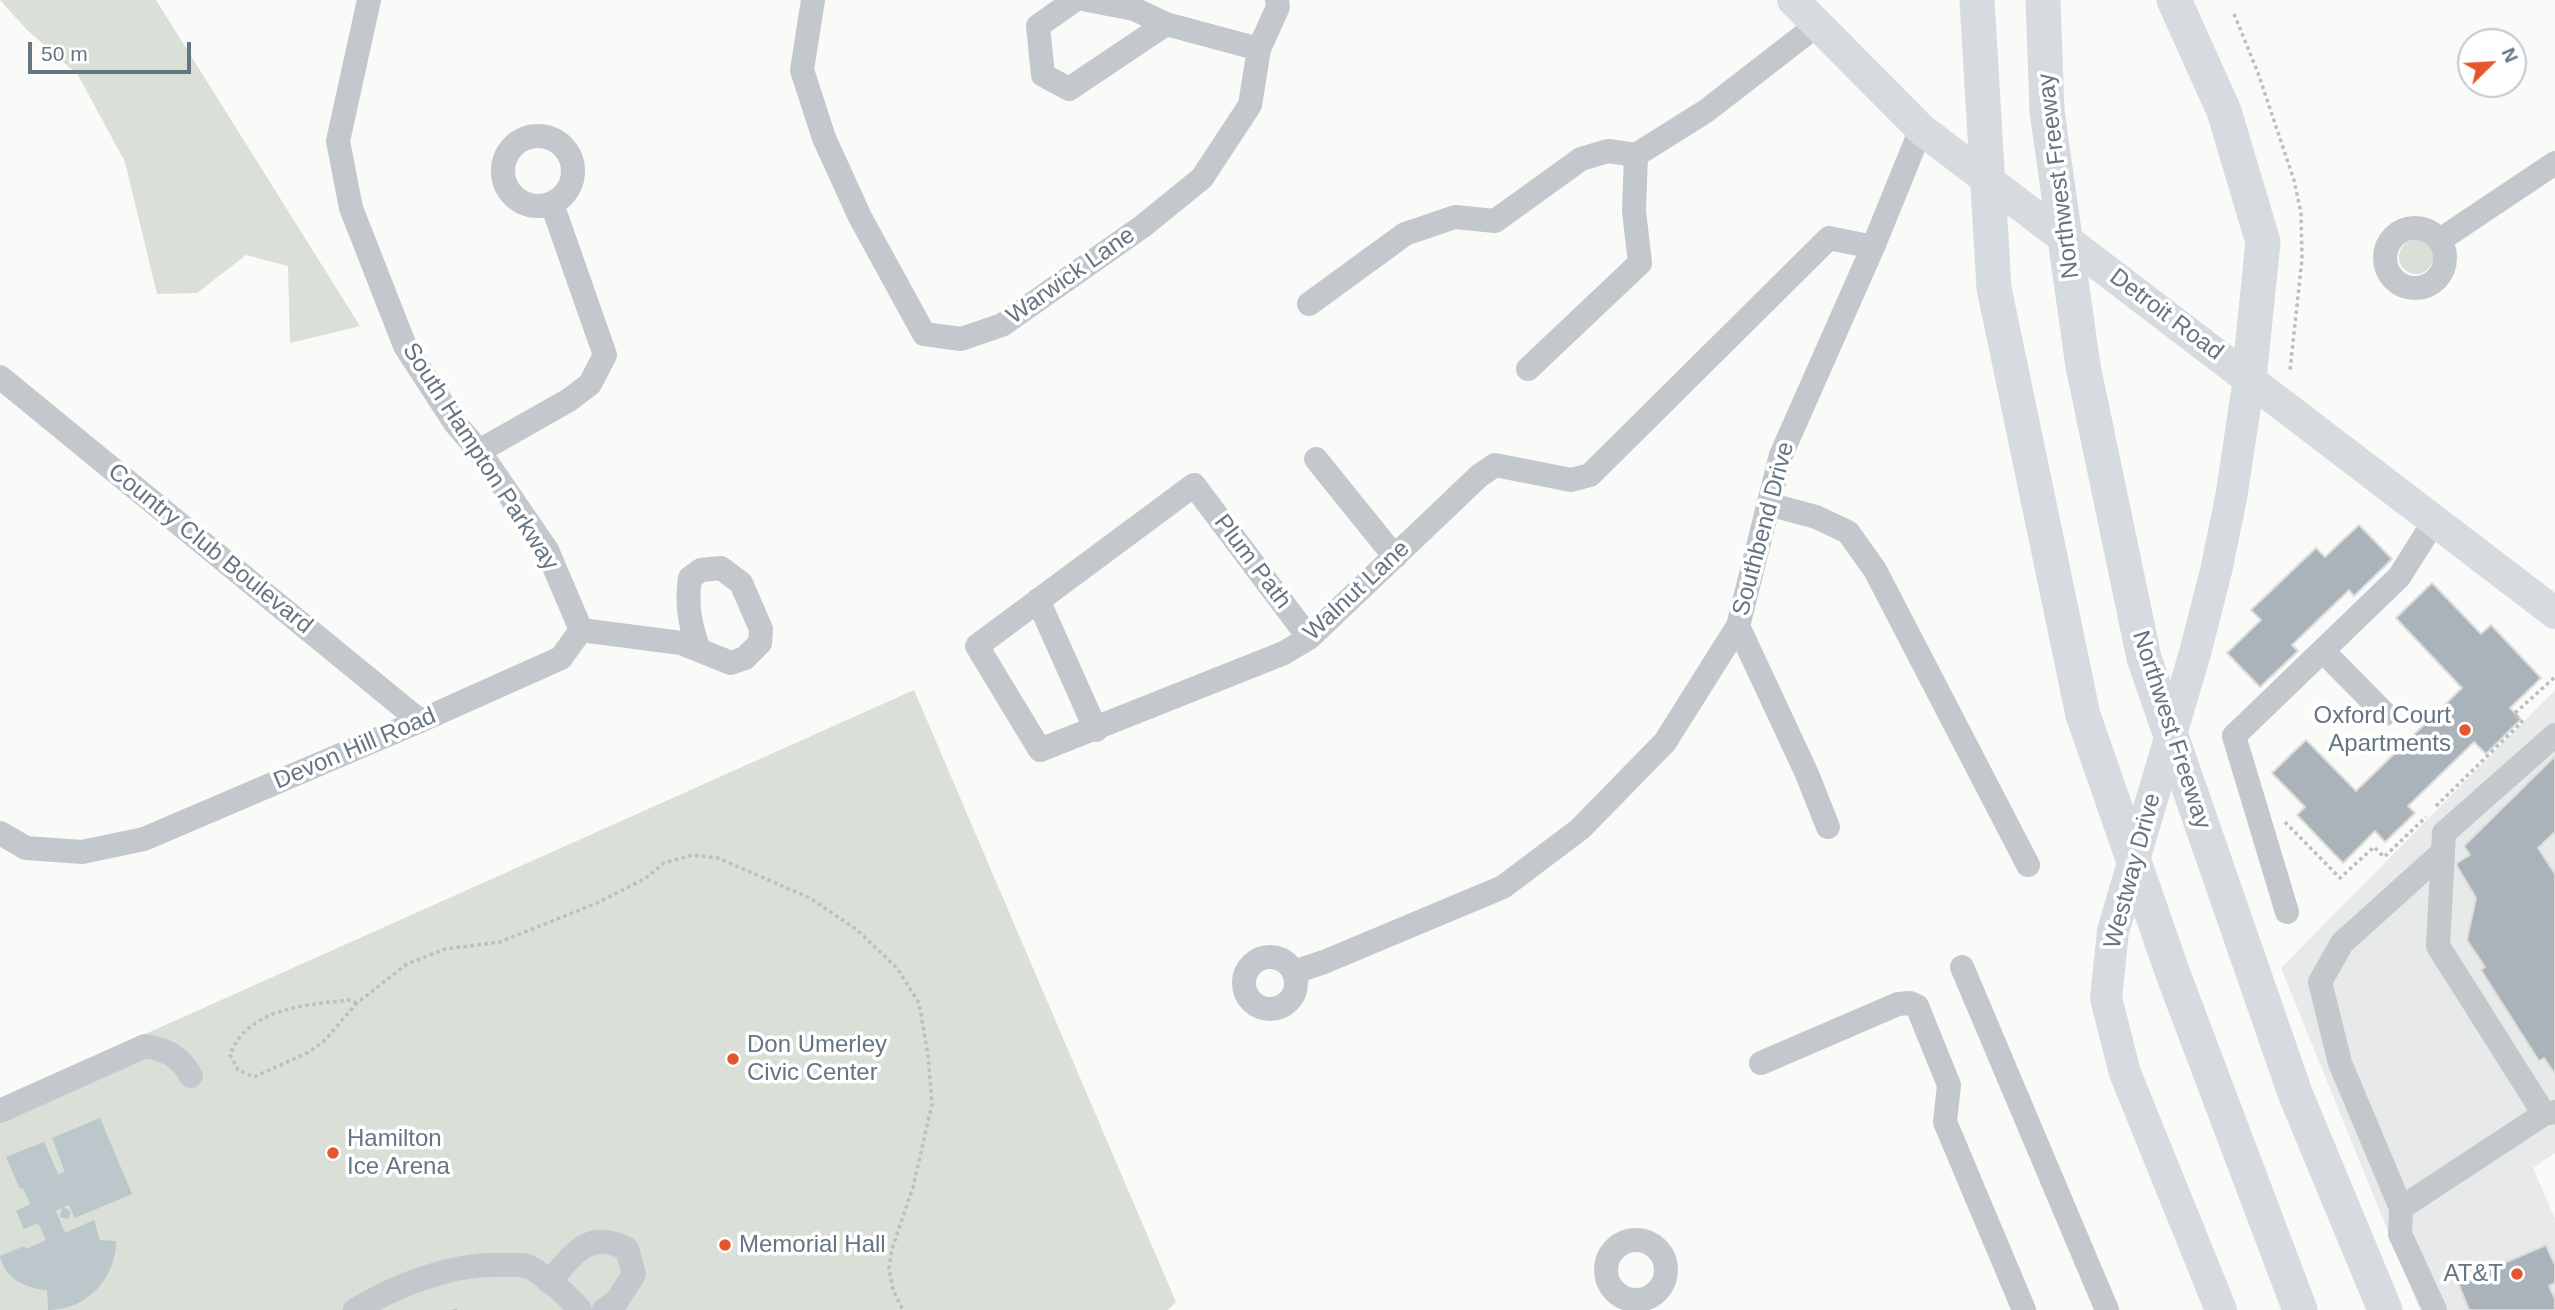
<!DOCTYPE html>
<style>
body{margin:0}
#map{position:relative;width:2555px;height:1310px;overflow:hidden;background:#fafaf8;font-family:Arial,sans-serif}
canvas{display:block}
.north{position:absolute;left:2457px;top:28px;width:70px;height:70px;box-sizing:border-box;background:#fff;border:2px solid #c1c8cd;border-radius:50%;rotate:66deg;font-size:19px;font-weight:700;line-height:28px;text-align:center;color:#657683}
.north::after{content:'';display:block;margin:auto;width:24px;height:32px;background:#e4572e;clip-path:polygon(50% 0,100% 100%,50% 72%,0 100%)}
.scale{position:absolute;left:28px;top:42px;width:163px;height:32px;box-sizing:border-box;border:4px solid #657683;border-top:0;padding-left:9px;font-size:21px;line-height:24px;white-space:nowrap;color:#657683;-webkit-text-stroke:5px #fff;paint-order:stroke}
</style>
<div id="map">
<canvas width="2555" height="1310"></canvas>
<div class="north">N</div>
<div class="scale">50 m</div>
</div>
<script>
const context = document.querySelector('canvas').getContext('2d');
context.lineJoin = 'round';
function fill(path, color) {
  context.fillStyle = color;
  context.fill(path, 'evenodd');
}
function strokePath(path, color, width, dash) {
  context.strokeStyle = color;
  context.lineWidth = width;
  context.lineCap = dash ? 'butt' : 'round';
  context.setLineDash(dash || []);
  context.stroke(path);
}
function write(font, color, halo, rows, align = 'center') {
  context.font = font + ' Arial,sans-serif';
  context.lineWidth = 7;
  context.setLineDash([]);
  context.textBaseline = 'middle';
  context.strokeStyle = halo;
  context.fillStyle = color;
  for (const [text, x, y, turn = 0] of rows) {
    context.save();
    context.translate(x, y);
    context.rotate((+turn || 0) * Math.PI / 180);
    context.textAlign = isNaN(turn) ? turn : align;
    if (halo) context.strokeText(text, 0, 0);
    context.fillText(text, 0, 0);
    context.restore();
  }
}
const built = new Path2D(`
 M2555,690v463l-22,15 22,51v91h-135l-139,-342z`);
const green = new Path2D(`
 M0,0h156l204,326 -70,17 -2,-77 -42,-11 -49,38 -40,1 -32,-132 -47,-87 -51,-45z
 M2399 257a17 17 0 1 1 34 0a17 17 0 1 1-34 0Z
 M914,690l262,612 -8,8h-1168v-211z`);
const water = new Path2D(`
 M100,1118l32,76 -57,24 -6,-13 -5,2 7,5 -3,7 -8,-2 2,-9 -6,3 9,22 29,-13 6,20 16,1c0,38 -30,69 -68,69l-1,-20c-20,-1 -43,-12 -47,-34l24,-10 2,3 20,-9 -8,-17 -14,6 -8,-18 14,-7 -7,-16 -3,1 -14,-32 38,-15 14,32 7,-2 -13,-34z`);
const building = new Path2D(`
 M2359,525l33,34 -38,37 -5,-6 -57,55 6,6 -38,36 -33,-34 34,-33 -10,-10 65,-62 9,9z
 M2432,583l49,51 10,-9 50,53 -31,30 11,11 -35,35 -12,-12 -66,64 7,7 -30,29 -10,-11 -32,32 -46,-48 8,-8 -33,-34 34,-33 50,51 106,-103 -66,-70z
 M2555,756v76l-17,16 17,26v200l-11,-16 -5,3 -58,-91 4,-3 -18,-27 9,-42 -19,-32v-3l13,-8 -6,-9z
 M2546,1245l9,20v18l-6,3 6,13v11h-86l-11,-27z`);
const path = new Path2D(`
 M2234,14l24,59 36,107 7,33 1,46 -12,111
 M2436,806l86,-84 -8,-8 41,-37
 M2285,822l55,56 34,-31 10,10 42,-40
 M357,1003l-9,-3c-42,5 -101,8 -118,55l8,15 16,7 55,-25 15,-11 33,-38 50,-39 38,-15 55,-7 97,-39 49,-25 18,-15 28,-8 26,3 92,40 46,31 41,39 22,35 9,52 4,49 -19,83 -21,62 -3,19 4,22 10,20
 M455,1309v1`);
const minor = new Path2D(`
 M369,0l-31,141 13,67 54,138 50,77 24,28 68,99 34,80
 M813,0l-11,70 22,68 36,79 64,117 37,5 41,-14 141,-99 59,-48 48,-73 9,-56 19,-42 -1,-7
 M1075,0l-37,26 5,49 26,14 97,-65
 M1087,0l47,9 32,15 93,25
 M503 171a35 35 0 1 1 70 0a35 35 0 1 1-70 0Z
 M2385 258a30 30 0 1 1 60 0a30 30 0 1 1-60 0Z
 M2440,240l115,-77
 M1309,304l96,-70 50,-17 40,4 86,-62 27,-8 28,4 70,-44 111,-86
 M1528,369l112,-106 -6,-52 2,-56
 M0,377l420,344
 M479,451l90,-51 21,-16 15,-29 -53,-151
 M1316,459l79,98
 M1768,504l48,13 32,15 27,38 153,295
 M1038,600l58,130
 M1738,626l69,148 21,53
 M581,630l100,13 50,20 14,-5 15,-15 1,-14 -20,-46 -20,-15 -20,2 -11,8c-4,27 0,47 9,72
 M1309,638l-115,-153 -217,161 63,104 244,-97 25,-15 170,-162 16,-11 76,15 19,-5 239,-237 44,9
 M2323,651l62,63
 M2555,735l-111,98 -6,113 106,168 11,-2
 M0,833l26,15 56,4 62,-13 276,-118 141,-63 20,-28
 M2287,912l-53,-176 165,-159 36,-57
 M1244 983a26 26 0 1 1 52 0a26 26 0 1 1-52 0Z
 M1962,967l145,343
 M1294,972l30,-10 179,-75 77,-58 85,-87 73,-116 43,-171 92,-208 48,-118
 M1761,1063l137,-59 12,-1 7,3 32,79 -4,37 79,188
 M0,1111l145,-65c22,4 35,10 46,30
 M2401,1208l-61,-145 -20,-81 22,-39 101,-91
 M1606 1270a30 30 0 1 1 60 0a30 30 0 1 1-60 0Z
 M549,1282c25,-28 38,-53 78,-33l7,25 -17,27 -13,9
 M355,1310c44,-26 98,-47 149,-45 7,0 16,-1 22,1 12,3 46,33 54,44
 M2435,1310l-35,-76 1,-26 143,-94`);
const major = new Path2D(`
 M1793,0l128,129 634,484
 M2221,1310l-96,-237 -19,-75 7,-67 82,-278 21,-82 15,-73 18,-119`);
const highway = new Path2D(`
 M1977,0l17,288 89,427 90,259 127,336
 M2043,0l4,111 36,255 61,292 151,435 90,217
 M2174,0l50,111 39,131 -14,137`);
const markers = [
 [2465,730,7,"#e4572e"],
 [733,1059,7,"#e4572e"],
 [333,1153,7,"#e4572e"],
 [725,1245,7,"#e4572e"],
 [2517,1274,7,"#e4572e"]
];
const streetNames = [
 ["Northwest Freeway",2059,176,-97],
 ["Warwick Lane",1071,276,-35],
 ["Detroit Road",2166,315,37],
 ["South Hampton Parkway",480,457,57],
 ["Southbend Drive",1764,529,-75],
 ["Country Club Boulevard",210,549,39],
 ["Plum Path",1252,562,53],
 ["Walnut Lane",1357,591,-43],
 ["Northwest Freeway",2171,730,72],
 ["Devon Hill Road",355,749,-23],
 ["Westway Drive",2133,871,-75]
];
const poiNames = [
 ["Oxford Court",2451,716,"right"],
 ["Apartments",2451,744,"right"],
 ["Don Umerley",747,1045],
 ["Civic Center",747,1073],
 ["Hamilton",347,1139],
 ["Ice Arena",347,1167],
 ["Memorial Hall",739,1245],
 ["AT&T",2503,1274,"right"]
];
fill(built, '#e8e9e9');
fill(green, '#dadfd7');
fill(water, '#bbc7cb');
fill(building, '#aab3b9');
strokePath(building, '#dcdcda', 2);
strokePath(path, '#bbbfc2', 3.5, [3.5, 3.5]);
strokePath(minor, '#c3c8cc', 24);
strokePath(major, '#d6dbdf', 32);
strokePath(highway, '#d6dbdf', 35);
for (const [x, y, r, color] of markers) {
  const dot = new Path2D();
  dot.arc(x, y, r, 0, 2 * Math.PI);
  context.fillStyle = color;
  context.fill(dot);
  strokePath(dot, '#fff', 2.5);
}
write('24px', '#657683', '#fff', streetNames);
write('24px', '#657683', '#fff', poiNames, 'left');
</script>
